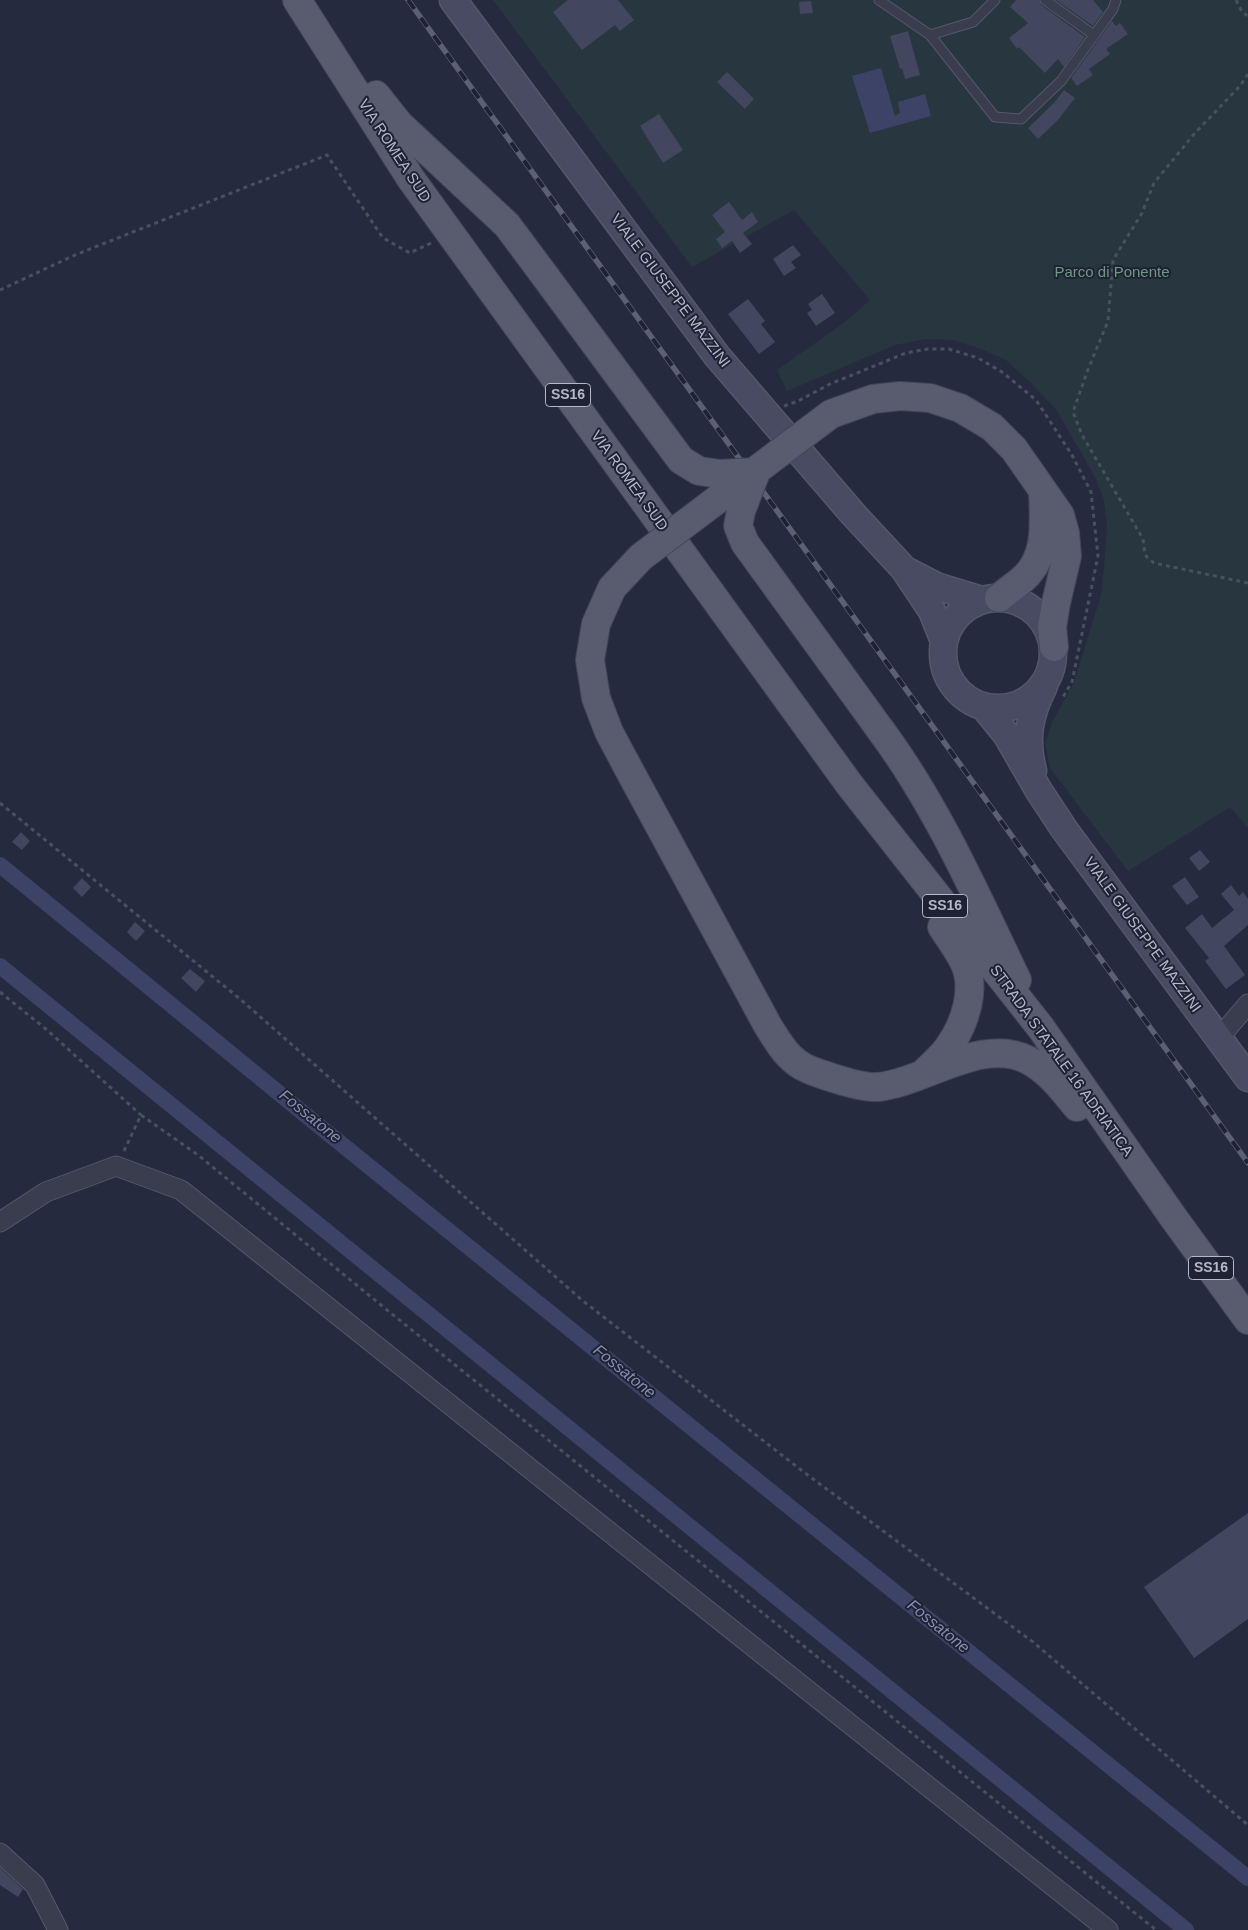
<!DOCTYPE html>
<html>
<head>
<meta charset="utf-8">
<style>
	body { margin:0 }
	canvas { display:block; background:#262a3e }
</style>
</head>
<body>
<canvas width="1248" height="1930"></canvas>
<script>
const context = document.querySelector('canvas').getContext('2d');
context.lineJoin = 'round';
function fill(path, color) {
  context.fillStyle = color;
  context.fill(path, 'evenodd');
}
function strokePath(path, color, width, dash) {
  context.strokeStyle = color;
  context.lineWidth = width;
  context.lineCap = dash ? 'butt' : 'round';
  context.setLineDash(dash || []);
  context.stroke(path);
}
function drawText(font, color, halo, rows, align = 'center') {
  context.font = font + ' Arial,sans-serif';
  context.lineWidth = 4;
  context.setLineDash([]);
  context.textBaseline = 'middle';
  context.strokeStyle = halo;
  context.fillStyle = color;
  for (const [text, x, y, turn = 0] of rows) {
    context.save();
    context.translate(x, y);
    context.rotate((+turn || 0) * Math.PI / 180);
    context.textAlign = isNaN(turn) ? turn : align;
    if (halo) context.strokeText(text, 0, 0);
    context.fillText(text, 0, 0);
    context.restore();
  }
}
const green = new Path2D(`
	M493 0H1248V828L1230 807 1128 871 1050 768 1045 744 1052 722 1074 683 1101 595 1105 557 1107 523 1104 500 1095 477 1056 409 1030 382 1006 360 979 348 953 340 925 339 895 345 787 391 777 370 845 322 870 300 794 210 692 267Z`);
const water = new Path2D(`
	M881 68 895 116 900 113 898 102 925 94 931 116 870 133 852 76Z`);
const canal = new Path2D(`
	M0 865 313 1121 1248 1878
	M0 966 1186 1930`);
const building = new Path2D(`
	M568 0H618L634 20 620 31 615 25 582 50 553 12Z
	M1016 0H1039L1041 5 1085 37 1064 67 1058 59 1045 73 1019 47 1017 49 1009 38 1028 23 1010 7Z
	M1056 0H1093L1103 12 1093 26Z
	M811 1 813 13 800 14 799 2Z
	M1112 21 1116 26 1120 23 1128 34 1106 49 1110 54 1089 69 1093 75 1077 86 1071 78Z
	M908 31 920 75 905 79 902 68 900 69 890 36Z
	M727 72 754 99 745 109 717 82Z
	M1064 90 1075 98 1058 120 1038 139 1028 128 1054 103Z
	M659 114 683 150 663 163 640 126Z
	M729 202 742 220 752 212 758 222 743 233 752 244 740 253 732 241 722 248 716 239 725 232 712 215Z
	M793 245 801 255 791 262 796 268 784 276 773 259Z
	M822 294 835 313 816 326 807 313 812 310 808 304Z
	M748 299 765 321 761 324 775 342 759 354 728 314Z
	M21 832 30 841 22 850 12 842Z
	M1200 850 1210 862 1199 871 1189 858Z
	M1185 877 1199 897 1187 905 1172 886Z
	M82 878 91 887 82 897 73 888Z
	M1231 885 1239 896 1243 892 1248 899V925L1224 946 1245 975 1226 989 1205 961 1209 958 1185 928 1202 914 1212 928 1234 910 1221 894Z
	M135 922 145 931 136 941 127 932Z
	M190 969 205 981 196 992 181 978Z
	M1248 1513V1619L1194 1658 1144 1587Z
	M0 1868 23 1889 18 1897 0 1885Z`);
const path = new Path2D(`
	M1236 0 1242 12 1248 16
	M1248 74 1240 86 1195 133 1154 183 1142 213 1113 260 1108 321 1087 372 1073 412 1082 435 1143 539 1145 555 1154 563 1248 583
	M0 290 75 255 327 155 383 238 410 253 431 243
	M784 406 798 401 830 384 906 353 928 349H949L978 358 1002 372 1036 400 1072 455 1091 492 1098 556 1072 682 1063 697
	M0 803 240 999 583 1301 805 1473 1033 1642 1248 1825
	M0 992 47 1030 141 1115
	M124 1151 141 1115 198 1155 387 1310 1156 1930`);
const lane = new Path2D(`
	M879 0 930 35 973 22 995 0
	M1045 0 1094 35
	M930 35 995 117 1021 119 1061 81 1113 9 1116 0`);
const street = new Path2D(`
	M1218 1039 1248 1004
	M0 1222 46 1192 116 1166 181 1190 1108 1930
	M0 1853 35 1885 58 1930`);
const secondary = new Path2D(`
	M453 0 717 356 853 514 904 569 932 611 944 641
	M907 571 936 586 982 600
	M943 653a55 55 0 1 1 110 0a55 55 0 1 1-110 0Z
	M984 707 1006 734 1039 791 1064 829 1248 1078
	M1033 771C1025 739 1029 715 1044 686`);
const primary = new Path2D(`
	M297 0 411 179 849 784 1041 1028 1173 1217 1248 1320
	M376 95 399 124 507 225 545 276
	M930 398 960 408 992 427 1014 449 1060 515 1065 533 1067 556 1056 603 1052 627 1054 647
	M999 598C1007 591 1016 585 1024 578 1048 556 1044 521 1043 492
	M882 732C938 808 976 895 1017 980
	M626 764 768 1026C777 1040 786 1057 802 1066 810 1071 821 1074 830 1077 842 1081 865 1088 878 1087 925 1082 983 1036 1028 1060 1048 1070 1063 1090 1077 1107
	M926 1071C934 1063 944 1055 950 1045 965 1023 976 990 965 964 959 951 950 939 942 927`);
const rail = new Path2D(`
	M408 0 1248 1163`);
const primaryBridge = new Path2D(`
	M545 276 681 460 699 471 720 474 756 472
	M756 472 741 511 738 526 745 543 882 732
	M626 764 609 732 596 698 590 660 596 624 612 588 641 557 831 414 873 399 900 396 930 398`);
const shields = [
	[568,395,45],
	[945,906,45],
	[1211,1268,45]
];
const shieldNames = [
	["SS16",568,395],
	["SS16",945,906],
	["SS16",1211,1268]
];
const streetNames = [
	["VIA ROMEA SUD",394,151,57],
	["VIALE GIUSEPPE MAZZINI",670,291,53],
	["VIA ROMEA SUD",629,481,54],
	["VIALE GIUSEPPE MAZZINI",1142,935,54],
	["STRADA STATALE 16 ADRIATICA",1061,1061,54]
];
const parkNames = [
	["Parco di Ponente",1112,273]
];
const waterNames = [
	["Fossatone",310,1117,39],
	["Fossatone",624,1372,39],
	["Fossatone",938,1627,39]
];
fill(green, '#28363f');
fill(water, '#3d4366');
strokePath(canal, '#3d4366', 16);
fill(building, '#42465e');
strokePath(lane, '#555869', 11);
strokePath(street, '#555869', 21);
strokePath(secondary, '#555869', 29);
strokePath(primary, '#434657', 30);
strokePath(path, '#46535c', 3, [4, 4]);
strokePath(lane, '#3a3d4e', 9);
strokePath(street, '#3a3d4e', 19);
strokePath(secondary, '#484b61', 26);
strokePath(primary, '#585c6e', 28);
strokePath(rail, '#5c6075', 5.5);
strokePath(rail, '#1f2233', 4, [11]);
strokePath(primaryBridge, '#434657', 30, []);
strokePath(primaryBridge, '#585c6e', 28);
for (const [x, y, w] of shields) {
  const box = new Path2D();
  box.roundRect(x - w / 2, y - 11.5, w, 23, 4);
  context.fillStyle = '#1f2233';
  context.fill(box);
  strokePath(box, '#b6b8c9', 1);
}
drawText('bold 14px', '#b6b8c9', null, shieldNames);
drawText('15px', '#b6b8c9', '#1f2233', streetNames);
drawText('15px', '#6f9884', '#1f2233', parkNames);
drawText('italic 16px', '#868eb3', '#1f2233', waterNames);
</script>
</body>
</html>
